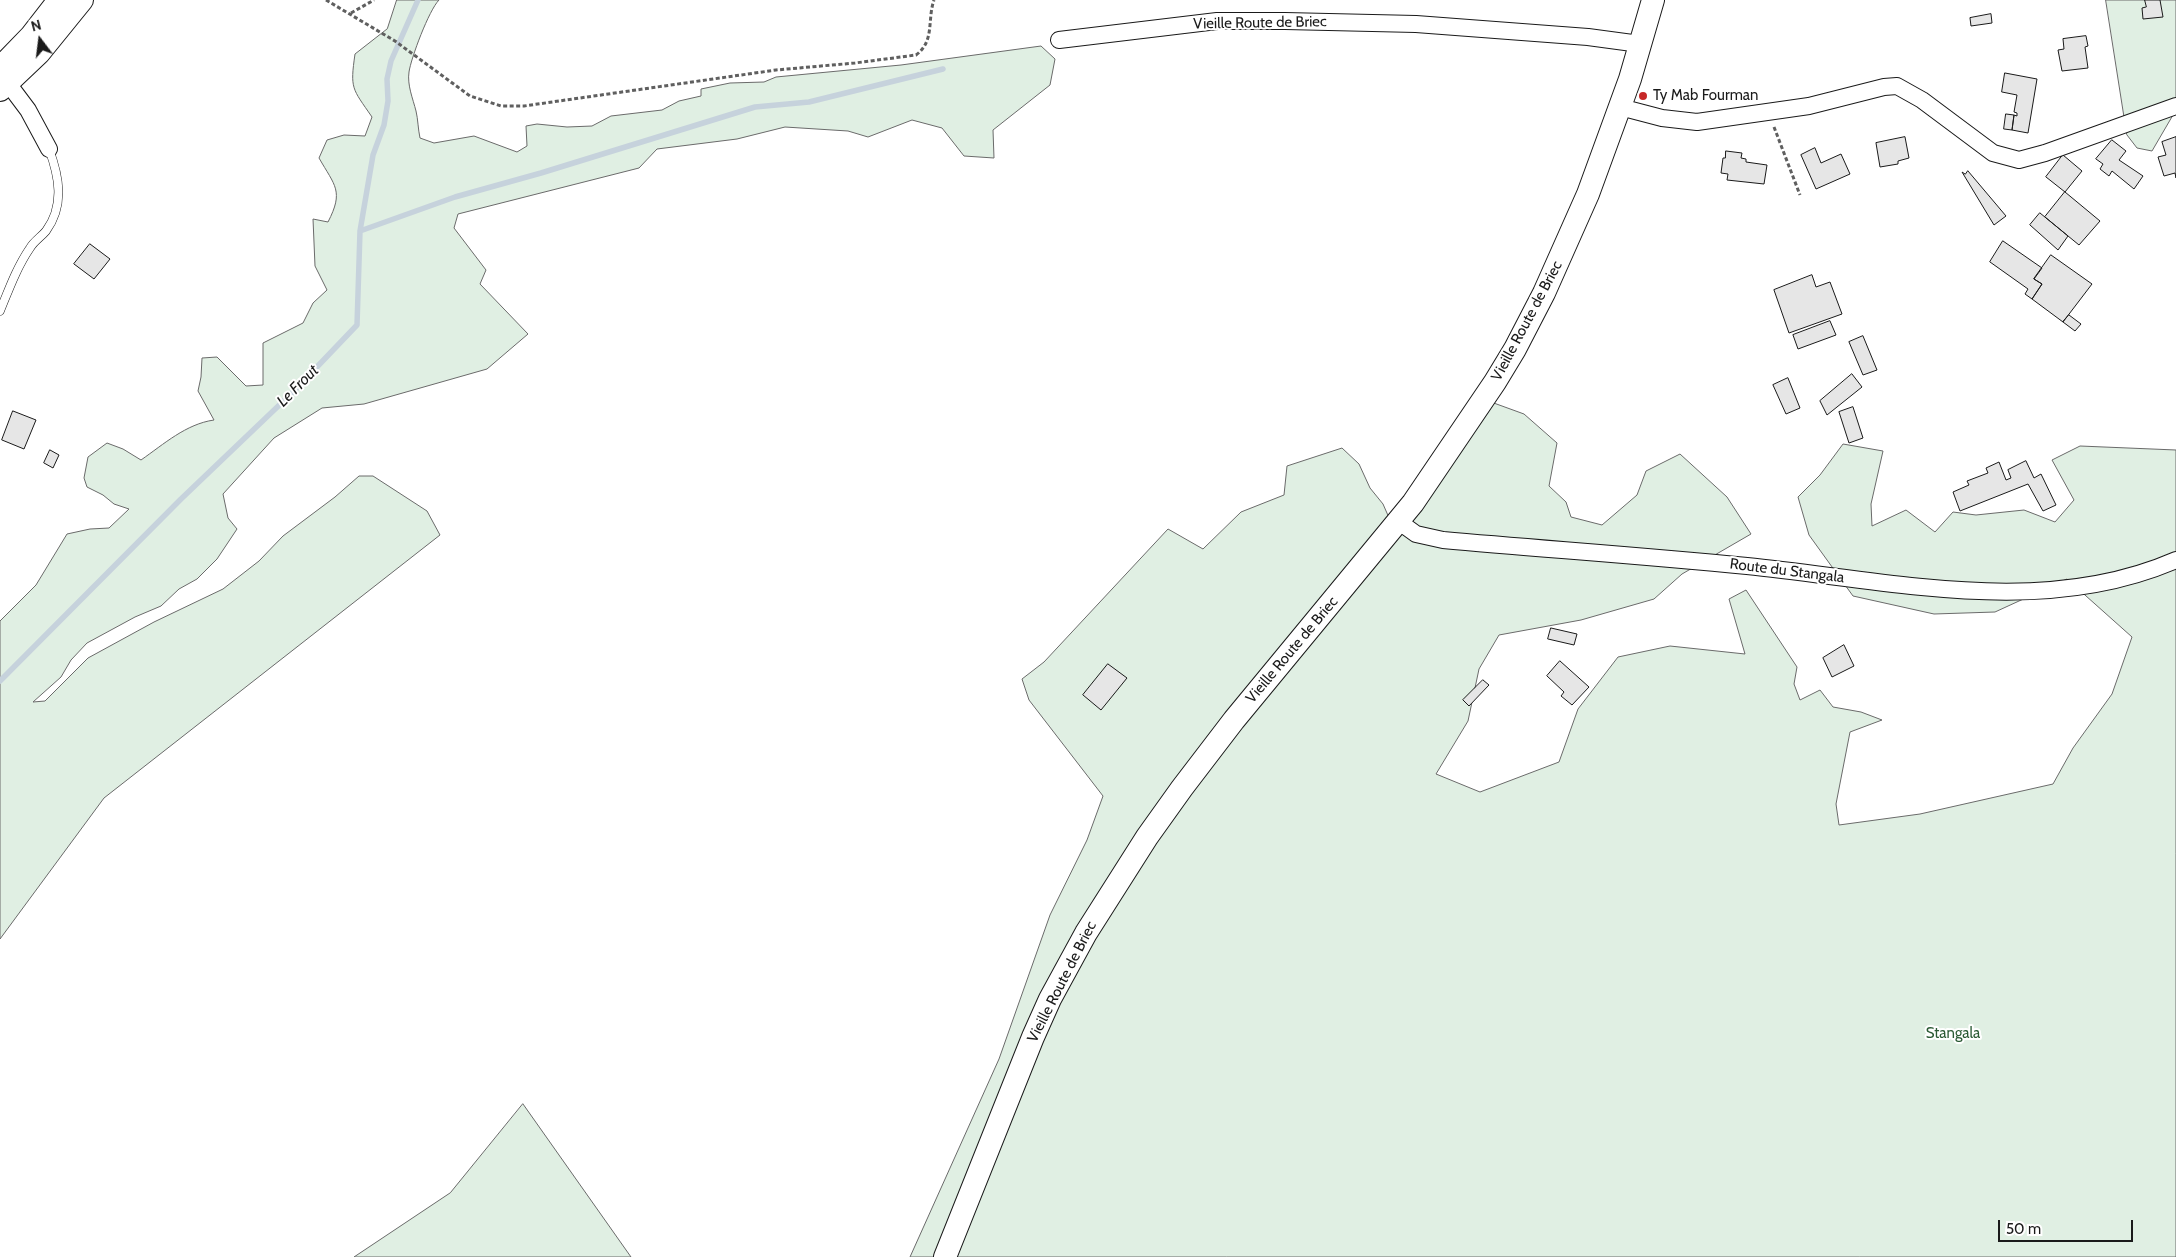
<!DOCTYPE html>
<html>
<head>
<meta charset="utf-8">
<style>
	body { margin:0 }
	#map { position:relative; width:2176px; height:1257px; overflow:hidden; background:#fff; font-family:Cabin,sans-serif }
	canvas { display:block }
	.north { position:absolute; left:15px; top:15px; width:50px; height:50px; -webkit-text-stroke:4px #fff; paint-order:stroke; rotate:345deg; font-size:14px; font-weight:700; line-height:20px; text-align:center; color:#1a1a1a }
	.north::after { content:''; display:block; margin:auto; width:18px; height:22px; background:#1a1a1a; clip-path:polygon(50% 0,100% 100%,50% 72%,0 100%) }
	.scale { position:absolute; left:1998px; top:1220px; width:135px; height:22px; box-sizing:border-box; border:2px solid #1a1a1a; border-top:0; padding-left:6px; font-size:15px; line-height:18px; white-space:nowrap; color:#1a1a1a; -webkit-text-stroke:4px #fff; paint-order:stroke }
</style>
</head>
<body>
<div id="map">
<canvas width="2176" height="1257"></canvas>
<div class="north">N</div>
<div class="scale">50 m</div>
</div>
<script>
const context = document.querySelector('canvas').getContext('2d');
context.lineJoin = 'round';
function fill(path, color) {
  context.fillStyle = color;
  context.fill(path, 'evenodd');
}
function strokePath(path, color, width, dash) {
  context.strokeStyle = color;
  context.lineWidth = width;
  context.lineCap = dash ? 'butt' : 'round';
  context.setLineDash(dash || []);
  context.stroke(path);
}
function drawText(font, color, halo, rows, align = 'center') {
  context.font = font + ' Cabin,sans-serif';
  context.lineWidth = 4;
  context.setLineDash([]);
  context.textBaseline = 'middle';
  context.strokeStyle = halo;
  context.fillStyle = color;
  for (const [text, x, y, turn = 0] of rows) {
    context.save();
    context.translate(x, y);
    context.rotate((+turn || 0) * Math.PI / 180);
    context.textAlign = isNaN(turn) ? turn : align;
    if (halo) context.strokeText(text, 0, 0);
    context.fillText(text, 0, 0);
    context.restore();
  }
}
const green = new Path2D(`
	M397 0H439C429 10 411 58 409 72 407 85 413 99 416 111 418 119 418 129 420 138L434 143 474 136 517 152 527 146 526 126 537 124 567 127 592 126 611 116 662 110 679 101 701 96V89L730 83 764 82 776 77 901 65 1041 46 1055 59 1050 85 993 130 994 158 964 156 942 128 912 120 868 137 848 131 785 127 737 139 657 149 639 168 458 214 454 228 486 270 480 284 528 334 487 369 364 404 322 408 274 438 223 494 228 518 237 529 217 559 197 579 179 589 161 606 135 617 87 643 71 660 61 677 33 702 45 701 88 658 154 622 223 589 259 561 283 536 335 497 359 476H373L427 511 440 535 104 798 0 939V621L36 585 67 534 90 529 109 528 129 509 114 504 103 495 87 487 84 478 88 457 107 443 123 449 141 460C164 444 186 424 214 420L198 391 201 377 202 358 217 357 246 386 263 385V343L303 323 313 303 327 290 315 266 313 219 328 222C344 191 335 186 319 158L327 140 344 135 365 136 372 117C352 88 350 89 355 54L387 29Z
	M2106 0H2176V114L2173 115 2152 151 2137 148 2127 135Z
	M1491 402 1524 414 1557 443 1549 486 1566 502 1571 517 1602 525 1637 495 1646 471 1680 454 1727 497 1751 534 1682 574 1654 599 1581 620 1499 635 1479 669 1468 721 1436 774 1480 792 1559 762 1578 709 1618 657 1670 646 1745 654 1729 599 1746 590 1797 667 1794 684 1800 700 1820 690 1833 707 1861 712 1882 720 1850 732 1836 804 1839 825 1920 814 2053 784 2073 748 2112 694 2132 637 2067 579 1995 612 1934 614 1853 596 1809 535 1798 497 1820 475 1843 444 1883 451 1871 504 1872 526 1906 510 1935 532 1953 512 1976 515 2024 510 2055 522 2074 500 2052 460 2080 446 2176 450V1257H910L999 1059 1050 915 1087 840 1103 796 1029 700 1022 679 1044 662 1168 529 1203 549 1241 512 1284 495 1287 466 1342 448 1359 464 1370 488 1383 504 1397 536Z
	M523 1104 631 1257H354L450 1193Z`);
const stream = new Path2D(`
	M360 231 455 197 541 173 755 107 809 102 943 69
	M0 681 181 499 294 391 357 325 360 231 373 155 384 125 388 101 387 79 391 61 418 0`);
const building = new Path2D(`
	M2145 0H2160L2163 17 2143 19 2142 8 2146 7Z
	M1991 14 1992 23 1971 26 1970 18Z
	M2086 36 2088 46 2085 47 2088 68 2062 71 2058 50 2064 49 2063 39Z
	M2005 73 2037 79 2028 133 2012 130 2014 115 2017 116V113L2014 112 2017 95 2002 92Z
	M2006 114 2014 115 2012 130 2004 129Z
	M1905 137 1909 158 1898 161V164L1880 167 1876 143Z
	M2176 137V178L2175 173 2164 176 2158 157 2166 155 2162 142Z
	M2112 140 2126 151 2119 160 2143 176 2134 189 2112 171 2109 176 2100 169 2103 164 2096 159Z
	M1815 148 1821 163 1841 154 1850 174 1816 189 1801 155Z
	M1726 151 1742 153 1741 158 1746 159V162L1767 165 1764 184 1727 180 1728 174 1721 173 1723 158H1725Z
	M2063 155 2082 171 2065 192 2046 177Z
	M1968 171 2006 216 1994 225 1962 172 1965 174Z
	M2065 192 2100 221 2079 245 2045 217Z
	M2040 213 2068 236 2058 250 2030 225Z
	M2003 241 2042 268 2034 279 2042 284 2032 299 2025 294 2028 289 1990 262Z
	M90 244 110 259 94 279 74 264Z
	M2051 255 2092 284 2063 322 2032 299 2042 284 2034 279Z
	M1812 275 1816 287 1830 282 1842 314 1789 333 1774 290Z
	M2069 315 2081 324 2075 331 2063 322Z
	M1830 321 1836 335 1798 349 1793 335Z
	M1863 336 1877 370 1863 375 1849 342Z
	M1852 374 1862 387 1827 415 1820 401Z
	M1788 378 1800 408 1786 414 1773 385Z
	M1853 407 1863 438 1849 443 1839 412Z
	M13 411 36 420 24 449 2 440Z
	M50 450 59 455 53 468 44 463Z
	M2026 461 2034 478 2041 474 2056 505 2043 511 2028 484 1960 511 1953 492 1969 485 1967 481 1988 473 1986 468 1999 462 2006 480 2011 478 2008 470Z
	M1551 628 1577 634 1574 645 1548 639Z
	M1844 645 1854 666 1832 677 1823 658Z
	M1560 661 1589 687 1572 705 1561 696 1564 692 1547 676Z
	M1108 664 1127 678 1101 710 1083 695Z
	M1483 680 1489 685 1469 706 1463 700Z`);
const path = new Path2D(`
	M326 0 395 41 470 96 501 106H524L776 70 855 63 916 55C935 41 927 20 934 0
	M351 13 374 0
	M1774 127 1800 195`);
const lane = new Path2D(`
	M0 311C9 289 17 267 30 248 34 241 41 237 46 231 65 205 59 176 49 149`);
const street = new Path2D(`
	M1059 40 1217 21H1285L1416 24 1588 37 1640 44
	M1 74 28 110 49 149
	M1620 107 1662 118 1697 122 1809 106 1884 87 1897 86 1922 100 1993 153 2019 160 2045 153 2176 106
	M1398 521 1416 534 1443 540C1544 549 1646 556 1747 566 1888 580 2041 619 2176 560`);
const secondary = new Path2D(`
	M0 68 31 36 59 0
	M0 90 39 53 82 0
	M945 1257 1033 1037 1050 999 1086 933 1147 837 1182 788 1234 720 1413 503 1495 382 1515 349 1544 293 1588 194 1630 79 1653 0`);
const markers = [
	[1643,96,5,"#c62828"]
];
const streetNames = [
	["Vieille Route de Briec",1260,23,-1],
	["Vieille Route de Briec",1527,321,-62],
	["Route du Stangala",1787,571,7],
	["Vieille Route de Briec",1292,650,-50],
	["Vieille Route de Briec",1062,982,-63]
];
const poiNames = [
	["Ty Mab Fourman",1653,96]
];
const parkNames = [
	["Stangala",1953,1034]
];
const waterNames = [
	["Le Frout",298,386,-45]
];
fill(green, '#e0efe3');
strokePath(green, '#6a6a6a', 1);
strokePath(stream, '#c6d2dc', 5.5);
fill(building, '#e6e6e6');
strokePath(building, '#1a1a1a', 1);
strokePath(lane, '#1a1a1a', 9);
strokePath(street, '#1a1a1a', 18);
strokePath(secondary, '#1a1a1a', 24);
strokePath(path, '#5f5f5f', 3, [4, 2.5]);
strokePath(lane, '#fff', 8);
strokePath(street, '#fff', 16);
strokePath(secondary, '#fff', 22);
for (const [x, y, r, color] of markers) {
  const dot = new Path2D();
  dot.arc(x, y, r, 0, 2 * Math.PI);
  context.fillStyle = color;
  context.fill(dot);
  strokePath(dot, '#fff', 2);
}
drawText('15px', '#1a1a1a', '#fff', streetNames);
drawText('15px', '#1a1a1a', '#fff', poiNames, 'left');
drawText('15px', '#2b5a34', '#fff', parkNames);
drawText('italic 16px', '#1a1a1a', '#fff', waterNames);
</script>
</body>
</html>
